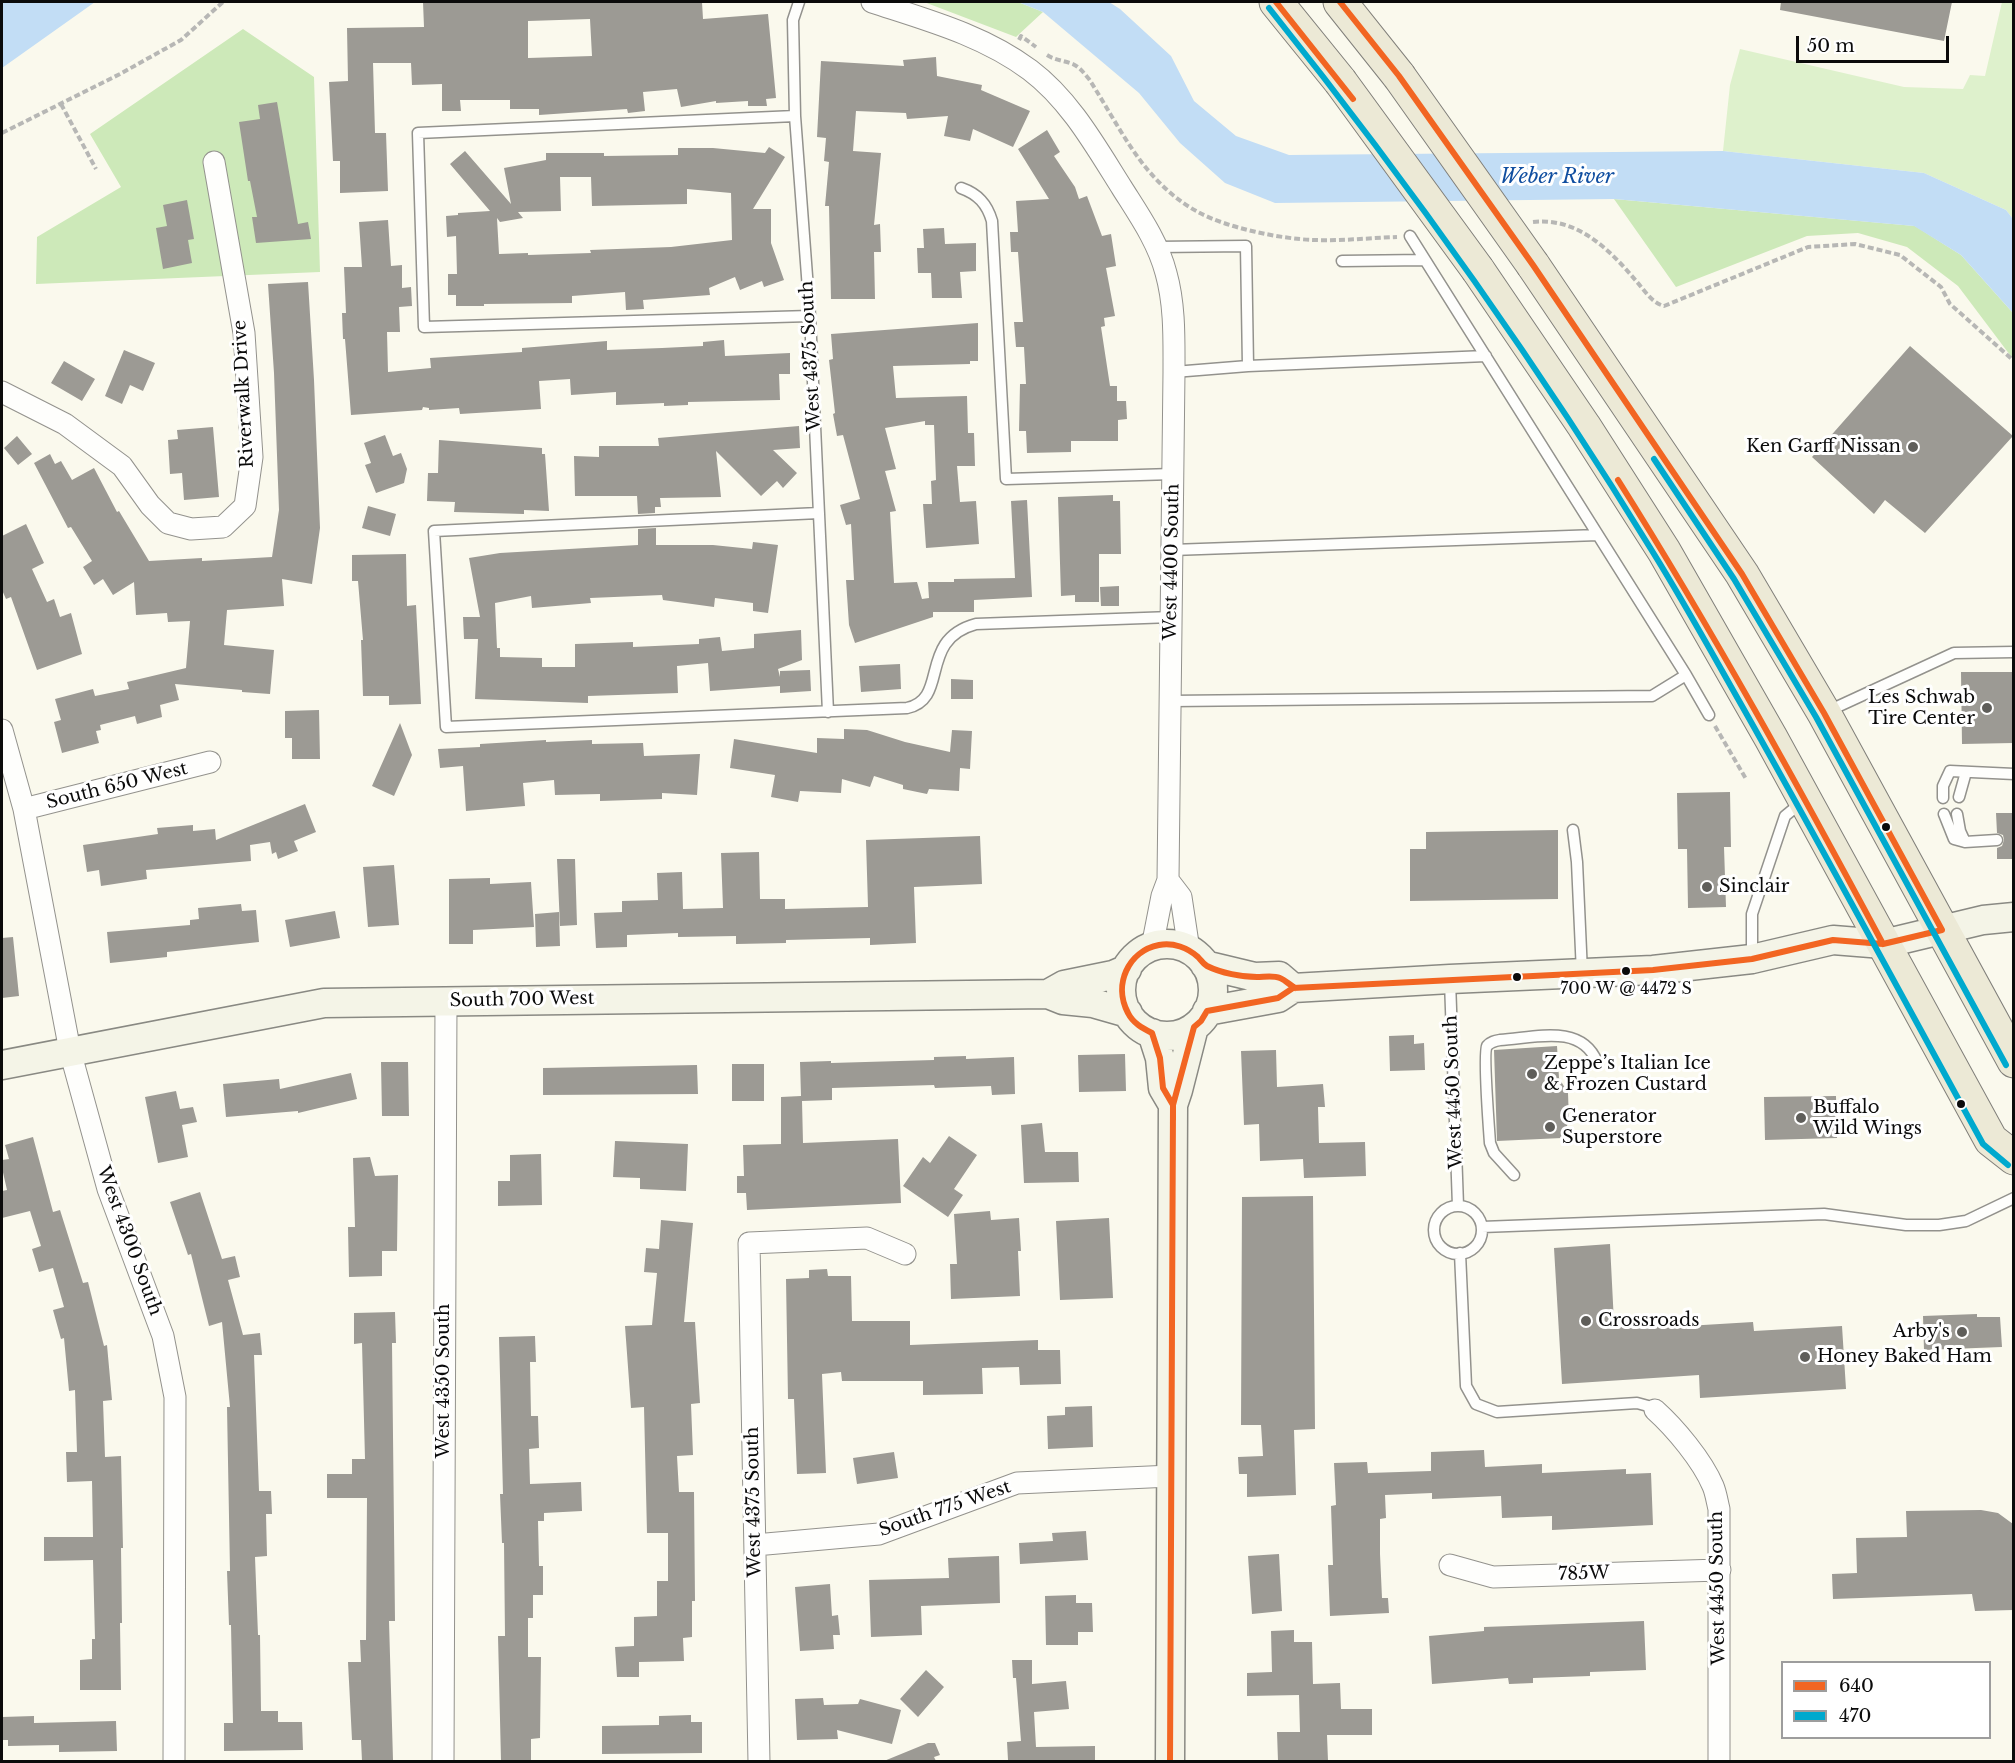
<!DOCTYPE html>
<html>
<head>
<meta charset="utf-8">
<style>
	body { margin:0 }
	#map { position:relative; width:2015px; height:1763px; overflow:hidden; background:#faf9ed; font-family:"Libre Baskerville",serif }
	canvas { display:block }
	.frame { position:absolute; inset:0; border:3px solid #0b0b0b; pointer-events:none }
	.legend { position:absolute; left:1781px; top:1661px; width:210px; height:78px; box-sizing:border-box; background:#fff; border:2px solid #9d9d9d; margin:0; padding:8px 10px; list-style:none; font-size:18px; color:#0b0b0b }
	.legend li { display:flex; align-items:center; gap:12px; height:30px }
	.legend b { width:30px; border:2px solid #9d9d9d }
	.scale { position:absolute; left:1796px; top:36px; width:153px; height:27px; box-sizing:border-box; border:3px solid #0b0b0b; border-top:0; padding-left:8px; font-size:18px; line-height:21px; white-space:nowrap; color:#0b0b0b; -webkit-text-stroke:4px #fff; paint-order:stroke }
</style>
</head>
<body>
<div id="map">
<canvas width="2015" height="1763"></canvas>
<div class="frame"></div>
<ul class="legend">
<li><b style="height:8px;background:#f26522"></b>640</li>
<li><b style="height:8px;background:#00a9ce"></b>470</li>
</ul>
<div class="scale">50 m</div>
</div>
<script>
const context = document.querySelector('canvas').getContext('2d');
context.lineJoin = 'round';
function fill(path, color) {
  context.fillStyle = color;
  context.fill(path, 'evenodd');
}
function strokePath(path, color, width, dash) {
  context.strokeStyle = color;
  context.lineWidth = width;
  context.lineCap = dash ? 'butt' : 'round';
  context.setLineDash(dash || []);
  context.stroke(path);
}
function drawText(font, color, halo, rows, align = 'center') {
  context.font = font + ' "Libre Baskerville",serif';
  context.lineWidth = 6;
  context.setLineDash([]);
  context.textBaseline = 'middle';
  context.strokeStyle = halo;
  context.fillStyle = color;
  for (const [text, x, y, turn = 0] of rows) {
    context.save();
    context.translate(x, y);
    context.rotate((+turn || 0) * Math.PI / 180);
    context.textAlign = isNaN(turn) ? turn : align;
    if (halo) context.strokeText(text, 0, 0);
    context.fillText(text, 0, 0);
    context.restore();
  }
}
const green = new Path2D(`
	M2002 2H2013V219L2006 210 1924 173 1723 151 1730 85 1740 49 1904 87 1963 89 1970 75 1985 76Z`);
const forest = new Path2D(`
	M924 2H1018L1043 12 1016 37Z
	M243 29 314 77 320 272 36 284 37 237 121 187 90 134Z
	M1614 199 1915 226 1961 255 2013 313V359L1958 286 1907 247 1858 233 1807 236 1676 287Z`);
const water = new Path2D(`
	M2 2H95L2 68Z
	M1018 2H1109L1120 9 1171 56 1194 101 1236 136 1289 155 1723 151 1924 173 2006 210 2013 219V313L1961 255 1914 226 1614 199 1275 203 1225 183 1180 143 1139 93 1043 12Z`);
const building = new Path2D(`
	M423 2H702L703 19 768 14 776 98 766 99 767 106H748V101L716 103V101L681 107 677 89 643 92 645 111 628 113 627 109 539 115V109H510V100H460L461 111H442V84L412 85 411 63H373L375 133H386L388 191 340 193V161H333L329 82 348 81 347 28 424 27ZM590 19 592 56 528 58V21Z
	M1781 2H1952L1944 41 1780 10Z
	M936 57 937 76 982 85 981 90 1030 111 1013 147 973 129 970 141 944 136 948 116 907 119 906 113 856 111 853 151 881 153 874 225 880 224 881 252H874L875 299H831L829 206H825L829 162 824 161 826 138 817 137 821 61 904 66 903 60Z
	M277 102 298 224 308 222 311 239 256 243 252 217H257L250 181H248L239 122 260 119 258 105Z
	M1047 130 1060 152 1054 156 1075 187 1079 199 1087 196 1102 236 1111 234 1116 266 1106 268 1115 316 1104 318 1105 326 1101 327 1110 386H1117V401H1126L1127 419 1118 420V441H1071V452L1027 453 1026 431H1019L1020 384H1026L1024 347H1016L1014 322H1023L1018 252H1011L1010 232H1018L1016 201 1049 199 1018 149Z
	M769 147 785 157 753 209H771V243L784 280 764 287 762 281 740 290 735 277 709 288 710 295 643 300 644 309 626 310 625 292 572 296V303L484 304V306H456V295H448V274H457L456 236 447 237 446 216 458 215V213L490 211 450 164 465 151 511 204 504 168 546 160V153H604V156L678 155V148H713L765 153ZM560 177H591L592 206 687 204V189L731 193 732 240 671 247 590 250 591 253 528 255V253L499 254 497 218 500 222 523 218 518 212 561 211Z
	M187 200 194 239 188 240 192 263 163 269 156 228 167 226 163 205Z
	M388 220 391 266 402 265V288L411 287 412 306 399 307 400 332H387L388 372 431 368 430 358 522 352V348L607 341V350L662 348 703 346V342L724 340 725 356 790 353V374H779L780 400 688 402V405L664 406V403L616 405V392L571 395 570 379 539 381 541 409 460 414 459 408 429 410V408L423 407 422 410 351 415 345 339H343L342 313H346L344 267H362L359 222Z
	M944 228 945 244 976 243V271L960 272 962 298H932L931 273H918L917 248H924L923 229Z
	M308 282 314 380 320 528 312 584 282 579 284 606 227 610 224 645 274 650 270 694 242 692V690L175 684 179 700 160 705 162 717 137 724 135 716 100 725 101 730 96 731 99 743 62 753 54 722 61 720 55 699 93 689 95 696 129 689 127 682 186 668 190 621 168 622 167 613 136 615 134 582 113 595 103 579 94 585 83 567 92 561 71 527 68 528 34 463 50 454 55 464 61 461 72 480 94 468 117 512 119 511 149 561 202 558V561L272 557 279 510 274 373 268 284Z
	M978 323V361H970V364L893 366 896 398 967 396 968 433H974L975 466H957L960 502 976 501 979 544 926 548 923 504H932L931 481 936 480 934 425H925V421L885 428 896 469 885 471 896 511 890 512 894 583 917 582 922 599 929 598 928 582H954V579L1015 578 1011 501 1027 500 1032 597 974 600V612H933V617L855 643 849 625 846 580H854L851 524 846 525 840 505 860 499 843 435 837 436 833 414 835 413 829 360 833 359 831 334Z
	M1910 346 2013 436 1925 533 1885 500 1874 514 1812 457Z
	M124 350 155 363 143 391 130 385 122 404 105 396Z
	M64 361 95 379 82 401 51 383Z
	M799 426 800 448 773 450 797 473 783 488 777 481 761 496 716 451 721 497 660 498 661 507H655V513L638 514 637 496H575L574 456 599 457V446H659L658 438Z
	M213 427 219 497 184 500 182 473 170 474 168 440 178 439 177 430Z
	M385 435 393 456 401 453 407 469 404 483 376 493 365 465 371 463 364 443Z
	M17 436 32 454 18 465 4 448Z
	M439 440 542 448V454H545L549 511 524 510V514L454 512 455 502 427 501 428 473H438Z
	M1113 495V501H1120L1121 554H1099V602H1075V595L1061 596 1058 497Z
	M368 506 396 514 390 536 362 528Z
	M26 524 44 563 32 569 47 602 54 599 60 617 71 613 82 654 37 670 11 597 6 599 2 590V536Z
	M656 528V545H713L752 549 753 542 778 545 768 613 753 611V603L715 598 714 607 663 600 662 595 590 598 591 603 532 608 531 596 495 603 497 648H500V657L542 658V667H575V644L633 642V647L699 644V639L720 637 722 651 754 648V634L801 630 802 660 778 669 780 677V671L810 670 811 691 780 693V686L710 691 708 663 677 666 678 693 588 696V703L475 699 478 639H464L463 617H480L469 558 500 553 638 545V529Z
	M406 554 407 606 416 605 421 704 389 705V696H363L361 640H363L358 581H352V555Z
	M1119 586V606H1101L1100 587Z
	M900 664 901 689 861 692 859 666Z
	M1961 672H2013V743L1962 744Z
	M951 679 973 680V699H951Z
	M319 710 320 759H292V738H285V711Z
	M400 723 412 755 394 796 372 786Z
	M844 729 867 730 905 742 950 752 952 730 972 731 970 769 960 768 959 791 929 789 927 794 903 789V785L874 776 870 787 842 779 841 793 800 791 798 802 771 797 775 775 730 768 734 739 817 753V738L844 739Z
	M546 740V742L592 740V744L643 743 644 756 700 754 697 795 662 793V799L600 801V794L555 795 554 780 523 783 525 806 466 811 463 766 440 768 438 749 480 747V744Z
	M1730 792 1731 847H1724L1726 907 1688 908 1687 849H1678L1677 793Z
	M305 804 316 832 294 841 298 851 278 859 276 852 272 854 270 842 250 845 251 861 146 870 147 879 101 886 99 870 87 872 83 845 158 834 157 828 193 825V831L215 829 216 840Z
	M1996 813H2013V859H1997V848L2002 846 2004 840 2003 835 1997 833Z
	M1558 830V899L1410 901V849H1426V832Z
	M980 836 982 884 914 887 916 943 870 945V938L786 940V943L736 944V936L678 937V933L627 935V947L596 948 594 913 622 912V901L658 900 657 873 682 872 683 909 723 908 721 853 759 852 760 899H785V909L868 907 866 840Z
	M557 859H575L577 925 560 926Z
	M394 865 399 925 368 927 363 867Z
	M490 878V884L531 882 534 927 473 930V944H449V879Z
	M241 904 242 911 256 910 259 942 167 952V957L110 963 107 932 190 925V920L199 919 198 908Z
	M335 911 340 938 290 947 285 920Z
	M559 912 560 946 536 947 535 914Z
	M13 937 19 996 2 998V938Z
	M1414 1035V1044L1424 1043 1425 1070 1390 1071 1389 1036Z
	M1557 1046 1559 1078 1568 1093 1569 1121 1562 1138 1497 1141 1494 1050Z
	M1276 1050 1277 1087 1323 1084 1325 1107H1318L1319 1143 1365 1142 1366 1176 1304 1178 1303 1159 1260 1161 1259 1124 1244 1125 1241 1051Z
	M1125 1054 1126 1091 1079 1092 1078 1055Z
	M966 1056V1059L1014 1057 1015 1094 992 1095 991 1086 935 1088 934 1085 832 1088V1100L802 1101 803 1143 898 1139 901 1203 747 1210 746 1193H737V1176H744L743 1145 781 1144V1097L801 1096 800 1062 831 1061V1063L934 1060V1057Z
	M381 1062H408L409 1116H382Z
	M732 1064H764V1101H732Z
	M697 1065 698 1094 543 1095V1068Z
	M351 1073 357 1099 298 1113V1111L226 1117 223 1084 279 1079 280 1089Z
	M176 1091 180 1109 193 1107 197 1122 182 1125 188 1157 158 1163 145 1097Z
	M1836 1096 1837 1138 1765 1140 1764 1097Z
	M1042 1123 1045 1152H1078L1079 1182 1024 1183 1021 1125Z
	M949 1136 977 1155 954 1189 963 1195 948 1217 903 1186 923 1157 930 1163Z
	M33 1137 53 1212 60 1210 83 1283 88 1282 104 1346 107 1345 112 1400 103 1401 105 1457 121 1456 123 1548H121L122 1623H120L121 1690H80V1660L92 1659V1639H95L93 1560 44 1561V1537H93L92 1481 67 1482 66 1452H77L75 1390 69 1391 64 1338 61 1339 53 1310 64 1307 53 1268 39 1272 32 1249 41 1246 30 1211 2 1218V1191L7 1190 2 1168V1160L9 1159 5 1145Z
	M615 1141 688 1144 686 1191 640 1189V1178L613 1177Z
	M541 1154 542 1205 498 1206V1181H510V1155Z
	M370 1157 375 1176 398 1175 397 1251H382V1276L349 1277 348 1227H355L353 1158Z
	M200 1192 222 1259 235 1256 240 1277 228 1280 243 1335 260 1333 262 1355H254L259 1491H271L272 1514H266L267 1556 255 1557 258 1635H260L261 1711H278V1722H302L303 1750 224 1751V1723H233L231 1625H229L227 1571H230L227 1407H230L222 1322 209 1326 191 1254 188 1255 170 1202Z
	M1313 1196 1315 1429 1294 1430 1296 1495 1247 1497V1474H1239L1238 1457 1263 1456 1261 1425H1241L1242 1197Z
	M990 1211 991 1220 1019 1218 1021 1251H1018L1020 1296 951 1299 950 1264H957L954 1214Z
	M1109 1218 1113 1298 1060 1300 1056 1221Z
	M661 1220 693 1223 684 1322H695L700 1403 691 1404 693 1455 677 1456 679 1492H694L695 1601H692V1637L683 1638 684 1661 639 1662V1677H617L615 1647 634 1646V1617L657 1616V1581H668V1533H647L644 1407 631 1408 625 1326 652 1325 657 1273 644 1272 646 1248 659 1249Z
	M1610 1244 1614 1323 1669 1320 1670 1327 1753 1322 1754 1331 1842 1326 1846 1389 1700 1398 1699 1375 1562 1384 1554 1248Z
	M827 1269 828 1276H851L852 1321H910V1345L1038 1340V1350H1060L1061 1384 1020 1385 1019 1367 982 1368 983 1394 923 1395V1381H842L841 1372 822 1374 826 1473 797 1474 794 1399H788L786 1279 809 1278V1270Z
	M395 1312 396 1343H392L395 1621H389L393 1760 362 1761 361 1740H352L348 1662H361L360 1640H366L367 1498H327V1474H352V1459H365L362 1343 354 1344V1313Z
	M1977 1314V1317H2000L2002 1347 1924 1350 1923 1316Z
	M535 1336 536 1362H530L531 1416H538L539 1448 529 1449 530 1484 581 1482 582 1511 544 1513V1521H538L539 1566H543V1595H533V1618H528V1657H541L540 1738 531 1739V1761H501L498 1636H505L504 1543H502L500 1494H503L499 1337Z
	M1092 1406 1093 1447 1048 1449 1047 1416 1065 1415V1407Z
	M1484 1450 1485 1467 1542 1464V1473L1626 1469V1474L1651 1473 1653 1525 1552 1530V1516L1502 1518 1501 1496 1432 1499V1493L1385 1495 1386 1518 1380 1519V1554L1382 1598H1388L1389 1613 1330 1616 1328 1565H1333L1331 1506 1336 1505 1334 1463 1367 1462 1368 1473 1431 1471V1452Z
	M894 1452 898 1478 857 1484 853 1458Z
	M1981 1510 1998 1513 2013 1524V1610L1975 1611 1972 1594 1833 1599 1832 1574 1857 1573 1856 1538 1907 1537 1906 1511Z
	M1086 1531 1088 1560 1020 1564 1019 1543 1053 1541 1052 1533Z
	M1279 1554 1282 1611 1252 1614 1248 1556Z
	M999 1556 1000 1603 921 1606 922 1635 871 1637 869 1580 949 1578 948 1558Z
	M830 1584 832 1616 838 1615 840 1635H833L834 1649 800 1651 795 1587Z
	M1076 1595V1603H1092L1093 1632H1078V1645H1046L1045 1596Z
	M1644 1621 1646 1670 1590 1672V1676L1533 1678V1683L1509 1684 1508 1678 1432 1684 1429 1636 1484 1631V1627Z
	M1294 1630V1642H1312L1313 1684 1340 1683 1341 1709H1372V1735H1327L1328 1761H1278L1277 1732H1300L1299 1695 1247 1696V1673L1272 1672 1271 1631Z
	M1012 1660H1032V1684L1066 1681 1069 1709 1034 1712 1036 1747 1095 1746V1761L1008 1760 1007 1742 1021 1741 1016 1678H1013Z
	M926 1670 944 1687 918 1717 900 1699Z
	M823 1698 824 1705 858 1704 860 1699 901 1710 892 1744 837 1730 838 1739 797 1740 795 1699Z
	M691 1715V1722H702V1753L602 1754V1726L659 1725V1716Z
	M34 1716V1723L116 1721 117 1751 59 1752V1745L8 1746V1740H2V1717Z
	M928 1743H935L940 1755 934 1757 936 1761H884Z`);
const path = new Path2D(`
	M1019 40 1021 36 1036 47
	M1047 55C1055 60 1061 60 1070 63 1078 65 1083 72 1089 79 1107 107 1123 138 1143 164 1158 183 1177 201 1198 212 1227 228 1281 239 1314 240 1342 241 1369 238 1397 237
	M61 104 96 169
	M2 133 120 74 181 40 223 2
	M1533 222C1578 217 1610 250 1637 282 1645 291 1652 303 1664 306L1808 247 1855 244 1900 255 1941 287 1950 304 2014 361
	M1715 726 1746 779`);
const lane = new Path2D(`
	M799 2 793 20 795 116 810 316 828 712
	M795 116 418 133 424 327 810 316
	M961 188C978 194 987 204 992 221L1006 479 1173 474
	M1157 247 1246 246 1248 366
	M1342 261 1425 260
	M1174 372 1248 366 1486 356
	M819 513 434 531 446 727 907 708C950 699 917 640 976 624L1172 617
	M1172 550 1598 535
	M1686 675 1709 715
	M1171 701 1652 696 1686 675 1410 236
	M1826 712 1954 653 2014 652
	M1959 797 1966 772
	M1943 798V786L1950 771 2014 774
	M1944 814 1954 839 1965 842 1997 840
	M1957 814 1960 831 1965 842
	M1573 830 1577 862 1582 973
	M1752 959V914L1785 816 1802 802
	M1450 981 1458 1206
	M1514 1175 1494 1153 1490 1143C1489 1129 1483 1052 1487 1046 1490 1042 1495 1041 1500 1040 1534 1038 1581 1023 1597 1062
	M1434 1230a24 24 0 1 1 48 0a24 24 0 1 1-48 0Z
	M1482 1227 1824 1214 1906 1225H1939L1966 1221 2014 1198
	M1460 1253 1466 1386 1476 1404 1497 1412 1637 1403 1648 1406 1655 1410`);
const street = new Path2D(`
	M872 2C927 20 983 35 1030 70 1070 100 1096 147 1122 188 1139 215 1158 242 1166 273 1175 305 1174 339 1174 372L1168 880 1162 896 1152 947
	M2 392 65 424 122 466 150 505 168 523 191 529 223 527 245 506 252 457 244 333 214 162
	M2 730 24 809 70 1051 108 1189 163 1336 175 1397 174 1762
	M24 809 210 762
	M1168 880 1181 897 1189 950
	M1655 1410C1675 1428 1702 1460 1713 1486 1716 1493 1717 1501 1719 1509V1762
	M755 1545 879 1534 1017 1483 1171 1476
	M1450 1565 1493 1577 1720 1570
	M443 1762 446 1001
	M759 1762 749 1243 867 1238 905 1254`);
const secondary = new Path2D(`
	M1121 990a46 46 0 1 1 92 0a46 46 0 1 1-92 0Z
	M1205 965 1255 977 1279 976 1293 988
	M1048 994 1064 985 1113 975 1127 969
	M1207 1011 1278 998 1293 988 1450 979 1653 970 1752 959 1833 940 1883 944 1983 920 2014 917
	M1152 1033 1160 1058 1163 1088 1173 1105
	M2 1065 324 1003 1048 994 1063 1000 1093 1003 1128 1013
	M1170 1762 1173 1105 1178 1090 1194 1027`);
const primary = new Path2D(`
	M1276 2 1340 81
	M1340 2 1399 76
	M1533 265 1742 574 1824 713 2014 1061
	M1478 270 1584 426 1664 551 1771 738 1991 1140 2014 1158`);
const primaryBridge = new Path2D(`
	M1399 76 1533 265
	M1340 81 1478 270`);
const bus1 = new Path2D(`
	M1276 2 1353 99
	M1618 480C1713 631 1799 787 1883 944
	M1173 1120V1105L1163 1088 1160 1058 1152 1033C1142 1028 1133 1023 1128 1013 1113 985 1128 951 1159 945 1173 942 1188 948 1198 957 1201 960 1203 964 1207 966 1221 973 1242 977 1257 977 1264 977 1273 975 1280 978 1285 980 1290 985 1295 988
	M1170 1762 1173 1105 1194 1027 1201 1021 1207 1011 1278 998 1293 988 1653 970 1752 959 1833 940 1883 944 1942 930 1824 713 1742 574 1533 265 1399 76 1340 2`);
const bus2 = new Path2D(`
	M1269 8C1408 182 1538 364 1654 554 1685 604 1713 655 1742 706 1824 851 1903 998 1983 1144L2008 1165
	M1654 459 1734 579 1816 717 2006 1065`);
const markers = [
	[1913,447,6,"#5f5e5a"],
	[1987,708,6,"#5f5e5a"],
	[1886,827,5,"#0b0b0b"],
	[1707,887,6,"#5f5e5a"],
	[1626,971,5,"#0b0b0b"],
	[1517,977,5,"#0b0b0b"],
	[1532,1074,6,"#5f5e5a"],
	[1961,1104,5,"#0b0b0b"],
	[1801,1118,6,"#5f5e5a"],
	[1550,1127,6,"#5f5e5a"],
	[1586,1321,6,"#5f5e5a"],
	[1962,1332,6,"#5f5e5a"],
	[1805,1357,6,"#5f5e5a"]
];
const busNames = [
	["700 W @ 4472 S",1626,989]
];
const streetNames = [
	["West 4375 South",811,356,-93],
	["Riverwalk Drive",244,394,-93],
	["West 4400 South",1172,562,-89],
	["South 650 West",117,786,-14],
	["South 700 West",522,1000,-1],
	["West 4450 South",1454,1092,-92],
	["West 4300 South",129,1241,70],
	["West 4350 South",444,1381,-90],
	["West 4375 South",754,1502,-91],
	["South 775 West",945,1509,-19],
	["785W",1584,1574,-2],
	["West 4450 South",1718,1588,-91]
];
const poiNames = [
	["Ken Garff Nissan",1901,447,"right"],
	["Les Schwab",1975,698,"right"],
	["Tire Center",1975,719,"right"],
	["Sinclair",1719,887],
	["Zeppe’s Italian Ice",1544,1064],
	["& Frozen Custard",1544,1085],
	["Buffalo",1813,1108],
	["Wild Wings",1813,1129],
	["Generator",1562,1117],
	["Superstore",1562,1138],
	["Crossroads",1598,1321],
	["Arby's",1950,1332,"right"],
	["Honey Baked Ham",1817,1357]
];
const waterNames = [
	["Weber River",1557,177]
];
fill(green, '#def1cc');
fill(forest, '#cde9b9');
fill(water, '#c2ddf5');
fill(building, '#9c9a94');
strokePath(lane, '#93928d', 13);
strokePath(street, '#93928d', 23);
strokePath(secondary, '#898983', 31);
strokePath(primary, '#807f7a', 35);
strokePath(path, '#b7b7b5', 4, [6, 3]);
strokePath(lane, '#fefefc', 10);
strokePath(street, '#fefefc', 21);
strokePath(secondary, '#f4f4e7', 28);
strokePath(primary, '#ece9d6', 33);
strokePath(primaryBridge, '#807f7a', 35, []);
strokePath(primaryBridge, '#ece9d6', 33);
strokePath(bus1, '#f26522', 6);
strokePath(bus2, '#00a9ce', 6);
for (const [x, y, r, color] of markers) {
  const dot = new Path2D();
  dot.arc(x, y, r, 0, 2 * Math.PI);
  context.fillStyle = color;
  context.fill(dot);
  strokePath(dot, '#fff', 2);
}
drawText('16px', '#0b0b0b', '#fff', busNames);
drawText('18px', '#0b0b0b', '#fff', streetNames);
drawText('18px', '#0b0b0b', '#fff', poiNames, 'left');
drawText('italic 20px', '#104ea0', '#fff', waterNames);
</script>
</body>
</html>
